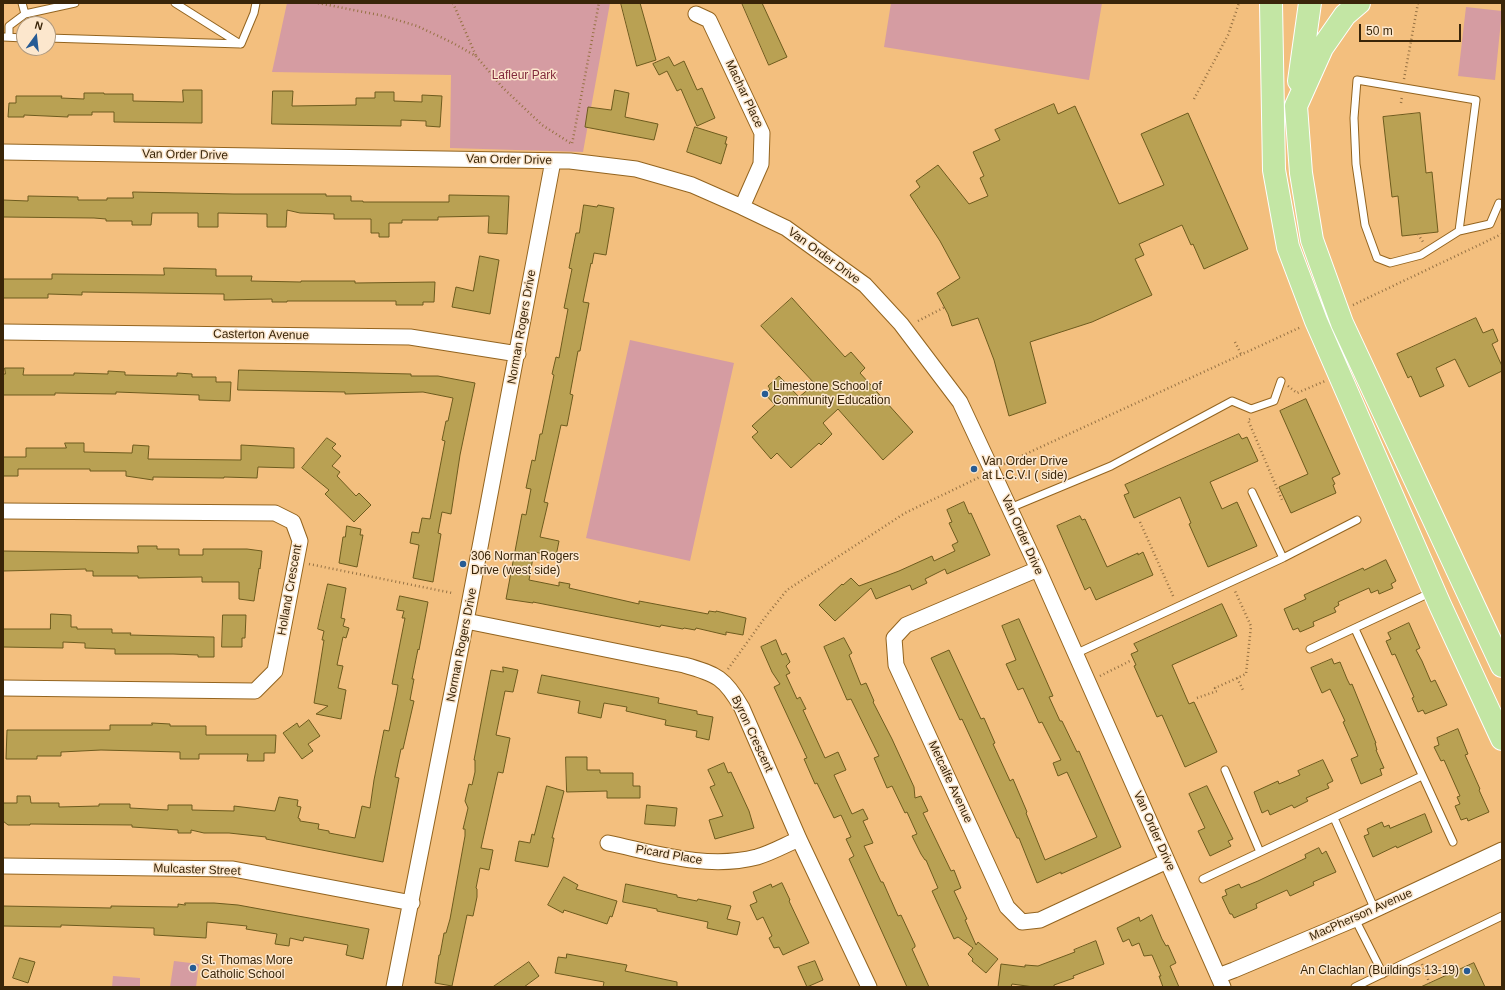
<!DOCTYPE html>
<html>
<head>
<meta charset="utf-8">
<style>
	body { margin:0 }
	#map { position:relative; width:1505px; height:990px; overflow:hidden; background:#f3bf7e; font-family:Helvetica,sans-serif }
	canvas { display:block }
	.frame { position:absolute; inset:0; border:4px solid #392509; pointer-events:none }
	.north { position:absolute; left:16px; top:16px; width:40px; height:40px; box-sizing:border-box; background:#fce7cd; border:1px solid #ae997f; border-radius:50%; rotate:15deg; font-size:11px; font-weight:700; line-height:16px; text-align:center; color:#392509 }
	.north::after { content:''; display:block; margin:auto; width:14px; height:18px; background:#265b94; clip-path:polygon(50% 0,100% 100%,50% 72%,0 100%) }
	.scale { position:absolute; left:1359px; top:24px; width:102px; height:18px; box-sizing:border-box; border:2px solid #392509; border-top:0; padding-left:5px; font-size:12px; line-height:14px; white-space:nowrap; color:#392509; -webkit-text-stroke:3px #fce7cd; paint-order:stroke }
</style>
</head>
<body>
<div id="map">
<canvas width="1505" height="990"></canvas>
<div class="frame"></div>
<div class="north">N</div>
<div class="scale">50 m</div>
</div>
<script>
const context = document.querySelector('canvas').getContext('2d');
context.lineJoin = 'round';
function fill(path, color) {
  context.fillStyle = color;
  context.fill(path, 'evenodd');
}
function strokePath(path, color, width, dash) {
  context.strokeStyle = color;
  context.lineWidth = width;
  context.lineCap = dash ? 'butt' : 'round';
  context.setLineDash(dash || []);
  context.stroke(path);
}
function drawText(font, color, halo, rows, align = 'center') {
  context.font = font + ' Helvetica,sans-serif';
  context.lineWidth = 3;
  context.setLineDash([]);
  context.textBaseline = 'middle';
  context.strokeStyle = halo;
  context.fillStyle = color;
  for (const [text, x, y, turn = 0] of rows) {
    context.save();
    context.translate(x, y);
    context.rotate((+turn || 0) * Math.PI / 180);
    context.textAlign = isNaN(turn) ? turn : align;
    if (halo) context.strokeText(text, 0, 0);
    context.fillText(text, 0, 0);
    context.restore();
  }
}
const green = new Path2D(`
	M287 3H610L583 152 450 148 451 75 272 72Z
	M891 3H1102L1089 80 884 47Z
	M1466 7 1502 11 1495 80 1458 76Z
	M630 340 734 363 690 561 586 538Z
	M174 961 199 964 196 987H170Z
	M113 976 140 978V987H112Z`);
const building = new Path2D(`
	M621 3H640L656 60 637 66Z
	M742 3H762L787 57 769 65Z
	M669 57 674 66 684 61 697 90 702 88 715 118 697 126 681 89 677 91 667 71 659 75 653 64Z
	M183 90H202V123L114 122V112H92V115H68V117L24 115V117H8L9 103H16V96H62L61 98 84 99V93H104V94H133V101L183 102Z
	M615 90 629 93 625 117 658 124 654 140 585 127 588 107 611 110Z
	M273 91H293L292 106 356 105V98H375V92H394V101L422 102V95L442 96 440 127 426 126V121L401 120V126L272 124Z
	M1054 104 1058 114 1075 106 1119 204 1164 185 1141 134 1188 113 1248 249 1204 269 1193 244 1191 245 1182 225 1139 244 1144 255 1135 259 1152 295 1092 322 1030 342 1046 403 1009 416 994 360 978 318 952 326 948 314 937 293 960 278 940 241 910 195 920 187 916 181 938 165 969 204 988 196 980 178 984 176 973 152 1000 140 995 130Z
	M1420 113 1426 173 1432 172 1438 232 1402 236 1398 196 1392 197 1383 117Z
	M695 127 727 137 725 144H727L721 164 687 152Z
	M133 192 234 194H326V196H351V201H363V202H449V195L509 196 507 234 488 233 489 216 438 217V220H402V223H389V237H379V233H371V219H334V214L300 213 287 210 286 227H267V214L218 213V227H198V213H152L151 225H132V221H106V219L94 218 3 217V200L28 201V196L78 197V200H107V198H133Z
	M584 205 597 207 598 205 614 208 606 255 594 253 592 264 591 263 583 302 589 303 580 351H578L570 394 573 395 567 426 561 425 544 502 548 503 540 537 559 541 556 556 534 552 529 580 559 586V582L570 584 569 588 639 604V601L708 614 709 611 716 612V611L746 618 743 635 726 632V635L696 628 695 630 684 628 683 629 661 625 660 627 533 602V603L506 599 522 514 526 515 531 489 526 488 532 460 535 461 540 434H542L554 375 552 374 556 357 559 358 568 309 564 308 572 269 569 268 576 233H579Z
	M480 256 499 260 490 314 452 307 456 287 473 291Z
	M164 268 216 269V276H252L251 281 301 282V281H355V283L435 282 434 302H423V305H396V301H287V302H272V299L224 300V294L82 292V295L48 294V298H3V279H52V274L164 275Z
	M792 298 845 357 851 352 865 368 860 373 913 432 883 460 838 409 823 423 832 434 821 445 819 443 791 468 777 453 771 459 752 437 758 432 752 426 775 405 765 394 770 389 768 386 779 376 799 397 815 384 761 326Z
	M1476 318 1483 333 1493 329 1498 341 1492 344 1502 366V371L1469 387 1455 359 1436 368 1444 386 1420 397 1411 376 1408 378 1397 354Z
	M5 368H24L23 375H74V373L108 374V371L125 372V375L177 376V373L192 374V377H216V382H231L230 401 199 400V395L116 392V394L55 393V395H3V374H5Z
	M239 370 411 374V376H438L475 383 460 455 451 514 442 512 438 533 441 534 433 582 413 578 419 545 410 543 412 532 419 533 422 518 430 519 445 441 442 440 446 421H448L453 398 423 392 345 394V392L238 390Z
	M1306 399 1340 474 1332 478 1335 484 1333 485 1336 493 1291 513 1279 487 1308 474 1280 411Z
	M1239 434 1242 439 1247 437 1258 461 1210 482 1222 509 1237 502 1257 546 1208 567 1189 524 1191 523 1180 497 1134 518 1124 495 1129 493 1125 485Z
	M327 438 336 444 332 448 341 456 332 466 340 472 337 476 356 496 359 493 371 505 354 522 325 494 329 490 302 468Z
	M65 443H84V452L132 453 133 445 149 446 148 459 241 460V445L294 448V468L258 467 257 478 224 477V478L153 477V480L126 476V471H90V469H18V476H3V457H26V448H66Z
	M964 502 969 514 971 513 990 555 947 574 945 569 925 579 927 583 912 590 910 585 876 599 871 588 835 621 819 605 842 584 843 585 851 578 859 586 899 571 932 556 934 561 955 551 952 545 958 542 949 523 952 522 947 510Z
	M1080 516 1082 520 1085 519 1107 567 1138 553V555L1143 552 1153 575 1096 600 1090 587 1085 590 1057 526Z
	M347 526 361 529 360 535H363L357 567 339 563 343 537H345Z
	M138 546H157V549H179V555H203V549H247L262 551 260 569 259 568 254 601 239 599V582H202V577L138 578V576H93V571H86V569L3 571V551L138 553Z
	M1386 560 1396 581 1391 584 1393 588 1379 594 1378 590 1371 593 1369 588 1338 602 1339 605 1334 608 1336 612 1313 622 1314 626 1300 632 1298 628 1293 630 1284 609 1306 599 1304 595 1363 568 1364 570Z
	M328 584 346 588 341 618 345 619 343 626 349 628 346 638 343 637 337 665 343 666 338 688 346 690 341 719 316 714 328 706 314 703 324 640H322L324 631 318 629Z
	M400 596 428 602 419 650 418 649 412 679H414L410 700 414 701 403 749H401L395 777 399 778 383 862 266 839V837L229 833H204L191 830V833H178V830L132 827V825L30 824V825H8L3 821V803H17V796H30L31 803H59V807L99 806V804H130V808L168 810V805H192V810L234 811V806L275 811 279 797 298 800 297 806 301 807 298 818 300 819V821L319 824 318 829 329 831V833L355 838 362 806 370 808 374 780 384 730 389 731 397 692 398 685 392 684 405 618H402L404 611 397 610Z
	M1222 604 1237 636 1172 665 1189 704 1194 702 1217 752 1185 767 1162 715 1157 717 1134 666 1136 665 1131 654 1138 651 1134 644Z
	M51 614 71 615V627H77V629H112V633H131L130 635 214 637V657H198V655L173 654H115V649L85 648V643L63 642V648L3 647V629H50Z
	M223 615H246L245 638H242V647H222Z
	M1019 619 1053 696 1049 697 1060 721H1062L1077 752 1079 751 1121 847 1061 874V872L1037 883 1019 838H1017L962 719 960 720 931 658 949 650 981 719 984 718 995 743 993 744 1010 781 1013 779 1027 812 1026 813 1045 860 1068 850 1097 837 1067 772 1058 776 1053 763 1061 760 1042 722 1039 723 1023 688 1018 690 1006 664 1016 660 1002 626Z
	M1409 623 1420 648 1416 650 1422 661 1431 682 1435 680 1447 705 1425 714 1423 710 1418 712 1412 698 1414 697 1402 670 1395 654 1392 655 1386 641 1391 639 1388 633Z
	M844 638 852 653 849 655 861 685 866 683 874 701 873 702 892 739 914 787 915 798 921 796 928 811 923 813 951 871 954 870 961 888 954 891 967 919 965 920 976 945 978 942 998 959 986 973 972 961 973 959 968 954 973 948 958 937 954 939 932 891 938 888 926 860H925L921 854 912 836 917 834 907 812 905 813 892 786 887 788 874 758 879 756 851 699 847 700 824 647Z
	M776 640 782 655 786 653 790 662 786 666 790 673 786 675 797 699 800 697 806 709 803 710 825 758 838 752 846 770 834 775 852 814 863 809 868 819 863 821 873 843 864 846 881 882H883L898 916 901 915 915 945V947L912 949 929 987H907L849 859 854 856 846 839 851 837 841 815 834 818 817 783 815 784 804 759 807 758 774 687 780 684 772 672 761 647Z
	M1332 659 1334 664 1340 662 1347 679 1350 685 1352 684 1376 743H1375L1377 750H1376L1384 768 1380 769 1382 775 1361 784 1351 759 1358 756 1343 722 1345 721 1330 689 1322 693 1311 668Z
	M503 667 518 670 513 692 505 691 496 735 510 738 503 773 498 772 481 848 493 850 489 870 480 868 476 888 477 889V897L473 916 467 915 452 986 435 983 439 955H440L444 933H446L450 919 465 836V829H463L468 808 465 801 469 784 472 785 475 772V760H474L491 670 503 672Z
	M542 675 659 698 658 703 697 711V714L713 717 709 740 696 737 697 731 665 725 666 720 626 711 627 707 604 703 601 718 578 713 580 701 538 693Z
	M309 720 320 736 308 744 313 751 302 759 283 733 297 723 299 727Z
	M152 723 170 724V726H206V735H276L275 753H264V761H247L248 754H199V759H180V752L101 750 61 752V756H37V759H6L7 730H110V725H152Z
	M1458 729 1468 754 1465 755 1480 789 1479 790 1489 812 1468 821 1467 818 1461 820 1455 806 1460 804 1457 797 1460 796 1444 760 1441 761 1434 747 1439 745 1437 738Z
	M566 757H587V770H600V773H633V786H640V798H607V791L567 792Z
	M1323 760 1333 781 1327 784 1329 788 1306 798 1308 801 1294 808 1292 805 1270 815 1268 810 1262 813 1254 792 1278 781 1279 784 1300 775 1298 771Z
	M724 763 728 773 731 772 749 811 754 828 715 839 709 820 723 816 710 787 715 785 708 770Z
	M547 786 564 791 552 838H554L548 867 515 861 519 841 530 843 532 834 534 835Z
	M1207 786 1233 839 1228 841 1231 846 1210 856 1198 831 1205 828 1189 794Z
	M647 805 677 808 675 826 645 824Z
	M1425 814 1432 832 1397 848 1396 846 1373 857 1364 836 1369 834 1367 829 1382 822 1384 827 1389 825 1390 828Z
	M1319 848 1322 854 1326 851 1336 872 1313 882 1314 885 1290 896 1287 890 1256 904 1257 908 1234 918 1232 914H1230L1222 897 1227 895 1225 890 1239 884 1241 888 1258 881 1306 858 1305 855Z
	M564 877 578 885 576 889 617 901 612 917 610 916 607 924 564 910 563 913 548 905Z
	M782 883 790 900 789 901 809 943 783 955 779 947 774 948 769 938 772 936 763 917 757 920 750 905 757 902 753 892 771 884 772 887Z
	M626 884 677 895V897L697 901 698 899 731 906 727 919 740 922 737 935 707 928 708 922 657 911V909L623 902Z
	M185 903H214L238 905 369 929 363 959 346 955 348 945 304 937 303 941 290 938 289 946 275 944 277 934 246 929 247 926 207 922 206 938 154 935V928L61 925V927L3 926V906L111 908V906L178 907V904L185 905Z
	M1152 915 1162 939 1166 946 1168 945 1176 963 1170 966 1179 987H1163L1159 976H1161L1152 955 1144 956 1139 943 1132 946 1129 939 1123 942 1117 928 1139 917 1140 921Z
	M1096 941 1104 964 1073 976 1074 978 1054 985V987H1034L1012 984 1011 987H998L1001 964 1025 967V965L1038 966 1075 952 1074 950Z
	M567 954 627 965 625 971 677 982V987H603L604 982 555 973 558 957 566 958Z
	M20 958 35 962 28 983 13 978Z
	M815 961 823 980 807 987 798 967Z
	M529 962 539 976 524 987H493Z
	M1474 963 1485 987H1421Z`);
const path = new Path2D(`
	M318 3 384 16 417 26 451 42 476 56 503 88 542 125 572 144 599 3
	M453 3 476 56
	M1404 79 1418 3
	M1194 99 1228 35 1239 3
	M1401 103 1402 96
	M1418 234 1423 242
	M1353 305 1502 234
	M918 321 945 307
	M1235 342 1241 354
	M1288 386 1297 393 1325 381
	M1250 419 1248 420 1282 500
	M1004 464 1301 327
	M1140 522 1174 598
	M309 564 452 593
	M728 669 766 616 787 590 905 513 980 477
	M1100 676 1130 661
	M1237 678 1243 690
	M1197 698 1217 691 1215 688 1246 674 1251 626 1235 591
	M1422 964 1431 987`);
const service = new Path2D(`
	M22 3 25 14
	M175 3 240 44
	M3 37 24 38
	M9 37V26L25 14 75 3
	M48 38 241 44 254 13 256 3
	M1459 231 1476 100 1357 80 1354 118 1356 164 1365 225 1377 258 1390 263 1421 255 1459 231 1490 224 1499 203 1502 204
	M1252 492 1283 558
	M1010 508 1111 466 1232 401 1251 409 1274 401 1281 381
	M1355 629 1453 842
	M1310 649 1432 592
	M1075 654 1283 558 1357 520
	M1225 770 1260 852
	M1334 818 1375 910
	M1203 879 1422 776
	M1355 919 1383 974
	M1355 987 1502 916`);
const minor = new Path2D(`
	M696 14 709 20 762 133 761 164 742 207
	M3 152 570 161 636 169 692 185 742 207 786 228 865 285 901 324 960 402 1038 569 1223 987
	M3 332 410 337 518 354
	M3 511 275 513 293 522 300 541 275 671 255 691 3 688
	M1038 569 906 625 894 638 896 665 1007 907 1022 922 1040 920 1167 861
	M466 621 684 665C717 674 725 678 742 708L799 839 869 987
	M608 843C656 853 707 870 757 857 771 853 785 845 799 839
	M3 866 233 869 412 903
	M1218 976 1234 970 1355 919 1502 850
	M394 987 466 621 553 161`);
const primary = new Path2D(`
	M1271 3 1274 170 1288 247 1316 321 1440 605 1502 739
	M1359 3 1345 15 1322 48 1296 106 1301 173 1312 240 1342 323 1502 666
	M1299 81 1310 3`);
const markers = [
	[765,394,4,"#265b94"],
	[974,469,4,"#265b94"],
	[463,564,4,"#265b94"],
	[193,968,4,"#265b94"],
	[1467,971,4,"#265b94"]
];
const parkNames = [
	["Lafleur Park",524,76]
];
const streetNames = [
	["Machar Place",744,94,65],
	["Van Order Drive",185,155,1],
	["Van Order Drive",509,160,1],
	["Van Order Drive",824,256,36],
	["Norman Rogers Drive",522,327,-80],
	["Casterton Avenue",261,335,1],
	["Van Order Drive",1022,535,66],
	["Holland Crescent",290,590,-80],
	["Norman Rogers Drive",462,645,-79],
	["Byron Crescent",752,734,65],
	["Metcalfe Avenue",950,782,65],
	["Van Order Drive",1154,831,66],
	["Picard Place",669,855,10],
	["Mulcaster Street",197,870,2],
	["MacPherson Avenue",1361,915,-24]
];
const poiNames = [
	["Limestone School of",773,387],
	["Community Education",773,401],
	["Van Order Drive",982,462],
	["at L.C.V.I ( side)",982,476],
	["306 Norman Rogers",471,557],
	["Drive (west side)",471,571],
	["St. Thomas More",201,961],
	["Catholic School",201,975],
	["An Clachlan (Buildings 13-19)",1459,971,"right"]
];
fill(green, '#d59ca2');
fill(building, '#b9a153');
strokePath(building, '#6d5b1e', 1);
strokePath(service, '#93641f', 9);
strokePath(minor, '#93641f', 17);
strokePath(primary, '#fff', 24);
strokePath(path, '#957143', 2.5, [1, 3]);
strokePath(service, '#fff', 7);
strokePath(minor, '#fff', 15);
strokePath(primary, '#c3e6a4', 22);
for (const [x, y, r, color] of markers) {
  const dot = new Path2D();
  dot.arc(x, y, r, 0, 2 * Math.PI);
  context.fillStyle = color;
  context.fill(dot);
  strokePath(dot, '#fce7cd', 1.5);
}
drawText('12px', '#822a3c', '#fce7cd', parkNames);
drawText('12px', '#392509', '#fce7cd', streetNames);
drawText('12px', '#392509', '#fce7cd', poiNames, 'left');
</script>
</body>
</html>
